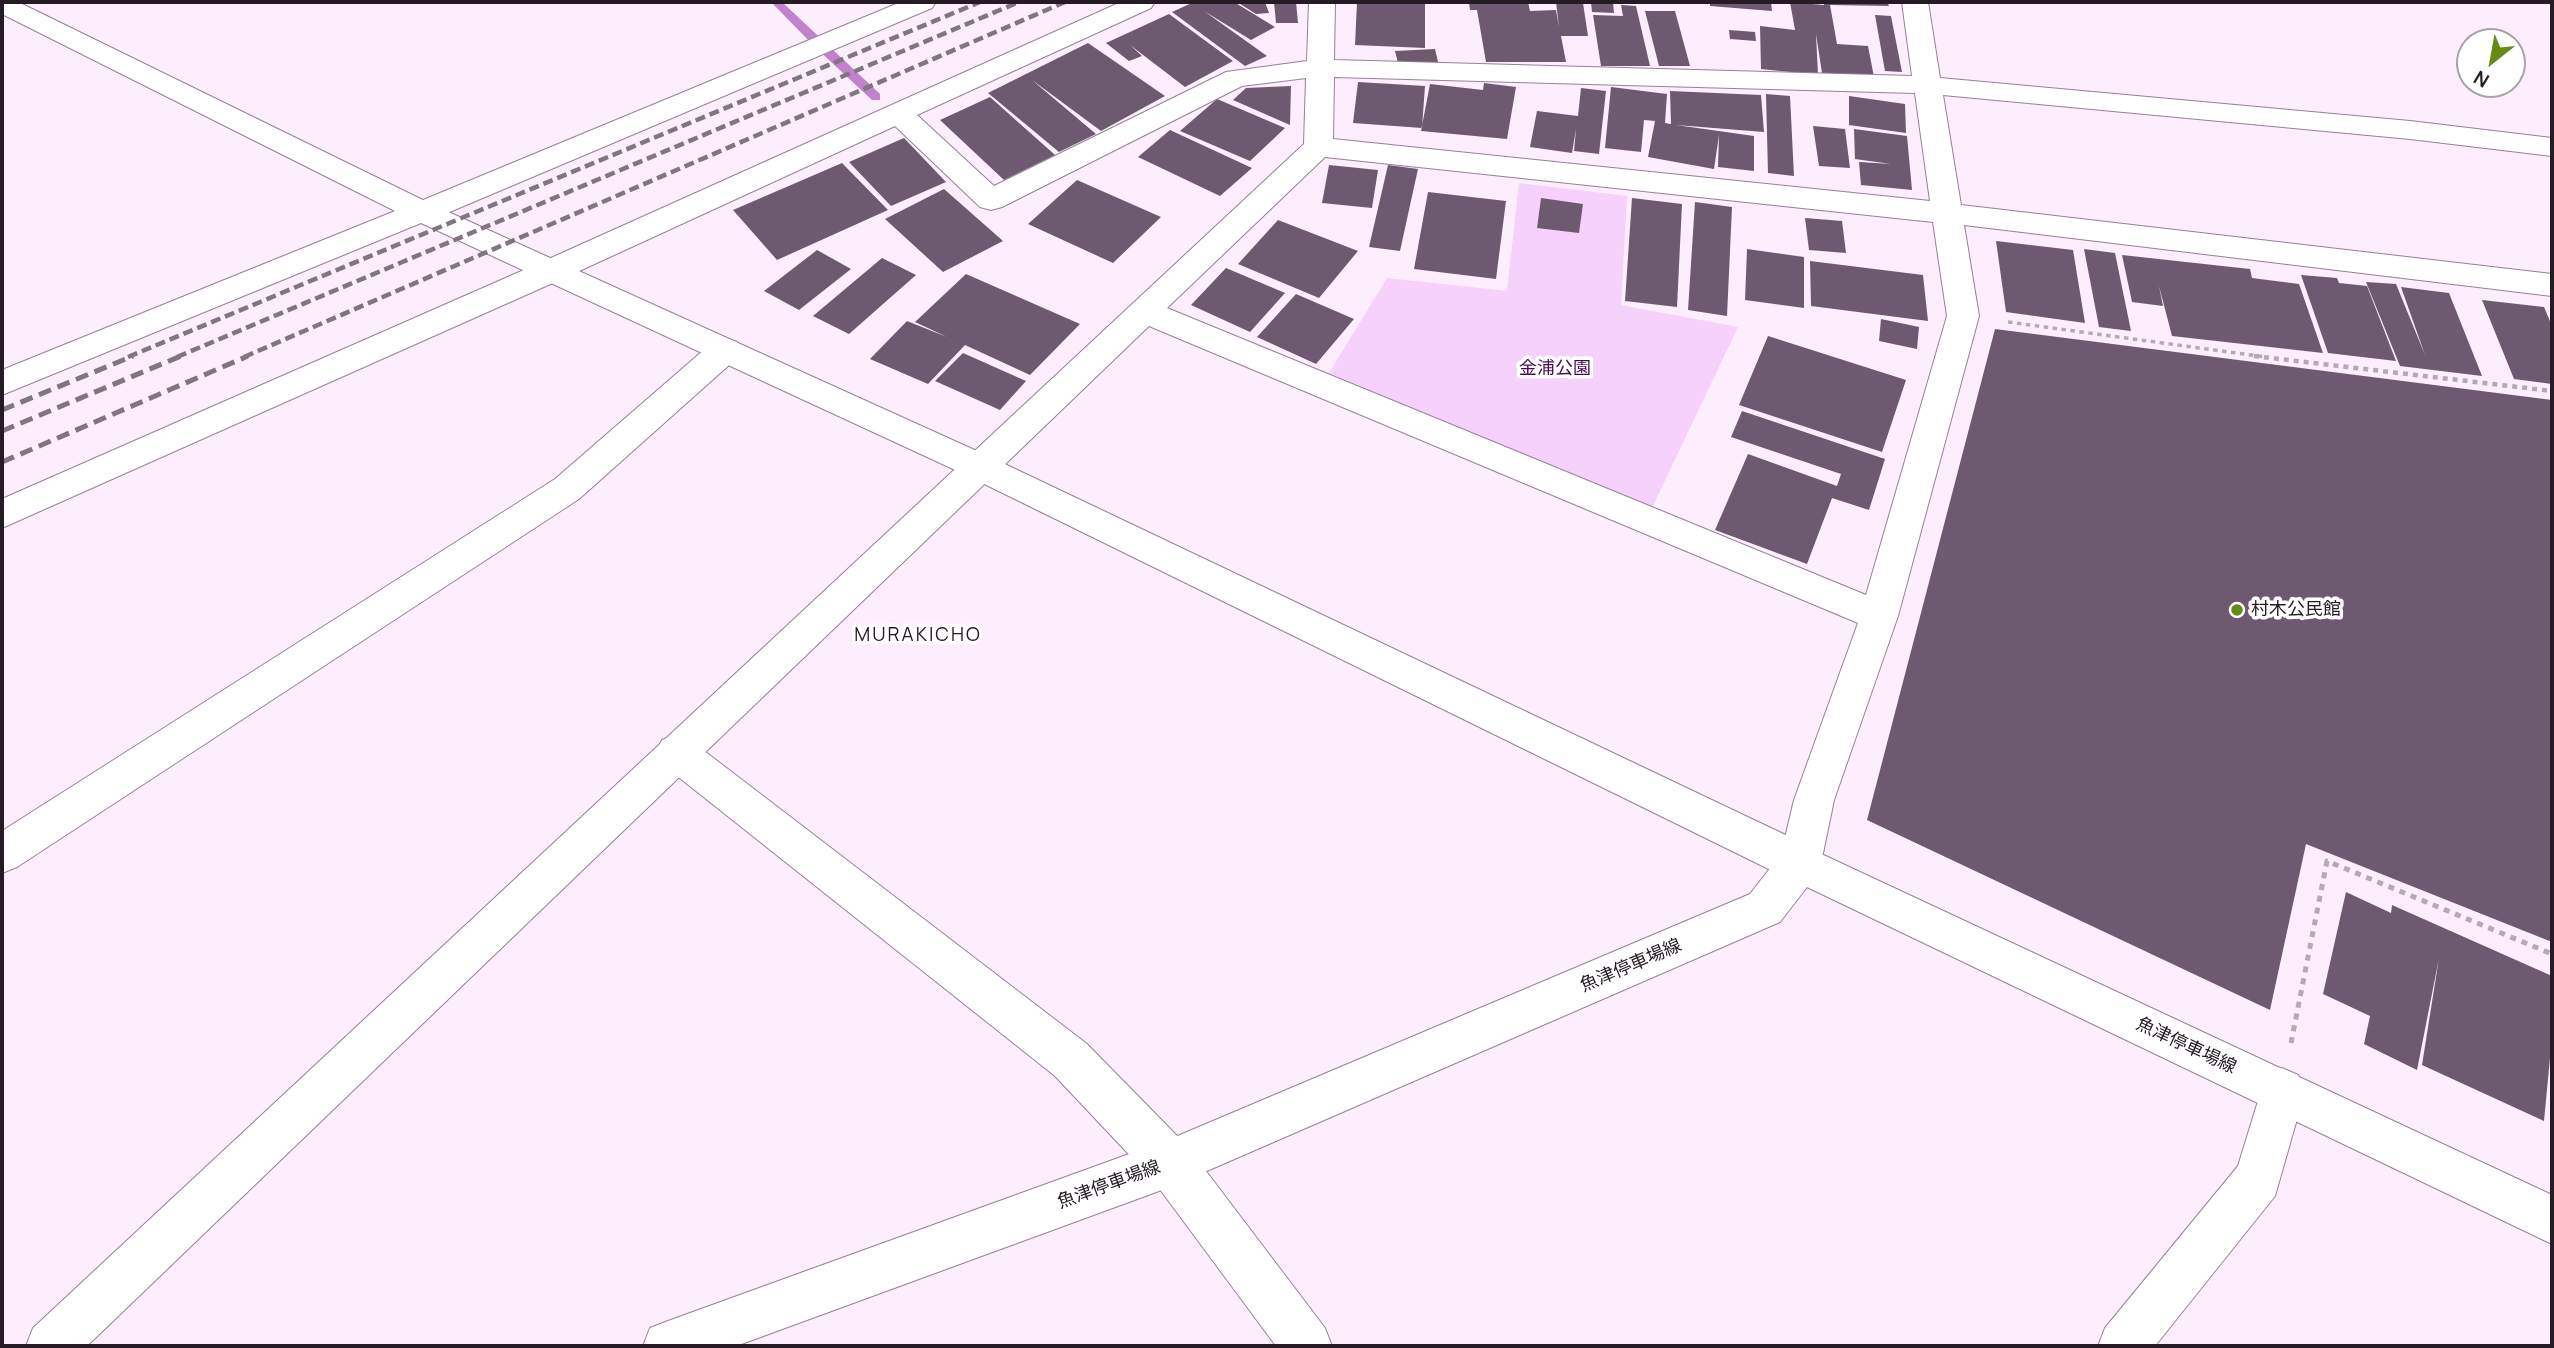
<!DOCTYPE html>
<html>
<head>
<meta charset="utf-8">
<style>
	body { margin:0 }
	#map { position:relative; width:2554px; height:1348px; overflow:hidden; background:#fceefd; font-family:Manrope,sans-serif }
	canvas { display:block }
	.frame { position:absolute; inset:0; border:4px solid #241b25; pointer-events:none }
	.north { position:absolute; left:2456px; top:28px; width:70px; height:70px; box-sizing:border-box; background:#fff; border:2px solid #a7a4a8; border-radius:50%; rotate:211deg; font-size:19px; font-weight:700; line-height:28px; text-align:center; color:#241b25 }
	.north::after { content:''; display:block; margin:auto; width:24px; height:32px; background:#648b16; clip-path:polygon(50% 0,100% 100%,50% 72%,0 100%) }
</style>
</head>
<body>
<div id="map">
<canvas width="2554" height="1348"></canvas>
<div class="frame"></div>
<div class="north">N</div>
</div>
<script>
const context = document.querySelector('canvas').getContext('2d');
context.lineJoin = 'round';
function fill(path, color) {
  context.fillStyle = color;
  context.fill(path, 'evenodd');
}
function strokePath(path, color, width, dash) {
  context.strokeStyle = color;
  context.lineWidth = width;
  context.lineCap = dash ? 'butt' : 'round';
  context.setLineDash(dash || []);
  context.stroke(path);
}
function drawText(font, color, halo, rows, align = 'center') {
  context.font = font + ' Manrope,"Noto Sans JP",sans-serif';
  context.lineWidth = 7;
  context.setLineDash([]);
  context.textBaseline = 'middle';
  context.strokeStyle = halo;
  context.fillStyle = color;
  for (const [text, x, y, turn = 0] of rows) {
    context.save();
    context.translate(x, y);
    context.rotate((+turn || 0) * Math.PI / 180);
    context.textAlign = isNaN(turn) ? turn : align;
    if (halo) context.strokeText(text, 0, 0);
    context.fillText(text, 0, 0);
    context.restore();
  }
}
const green = new Path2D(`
	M1519 183 1627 196 1621 305 1738 327 1652 508 1329 373 1387 278 1507 291Z`);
const stream = new Path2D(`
	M771 2H782L880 94V100H872L815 47Z`);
const building = new Path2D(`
	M1194 2H1234L1275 27 1251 40 1204 11 1267 56 1245 66 1172 12Z
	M1237 2H1265L1269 13 1256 14Z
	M1274 2H1296L1298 23H1276Z
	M1357 2H1425V48L1355 45Z
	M1469 2H1528L1530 11 1556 10 1559 27 1556 2 1583 3 1588 36H1561L1566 62H1486L1477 10H1470Z
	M1591 2H1613L1614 13 1592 12Z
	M1710 2H1771L1772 11 1710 6Z
	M1790 2 1824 5 1823 2H1887L1889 6 1830 5 1837 44 1868 46 1874 77 1822 73 1816 34 1818 75 1761 69 1760 26 1795 30Z
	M1621 5 1636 6 1650 66H1601L1593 15 1623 16Z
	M1645 11H1675L1690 66H1659Z
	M1169 14 1233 61 1185 87 1130 45 1142 56 1129 61 1106 43Z
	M1875 15 1891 16 1902 72 1885 71Z
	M1729 30 1755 32 1756 41 1730 39Z
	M1088 43 1165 96 1101 131 1032 80 1096 134 1059 152 988 93Z
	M1435 49 1438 62 1398 63 1395 51Z
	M1358 82 1425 86 1422 128 1353 123Z
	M1484 83 1516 87 1507 139 1421 131 1430 84 1483 90Z
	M1291 86 1290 125 1233 100 1246 88Z
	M1611 87 1667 94 1665 123 1671 124 1670 91 1761 95 1764 132 1676 125 1754 136V171L1718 167 1719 135 1714 169 1648 157 1655 121 1644 120 1641 152 1605 148Z
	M1581 88 1606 91 1599 154 1574 151 1576 129 1572 153 1530 147 1537 111 1578 116Z
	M1766 94 1790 96 1794 176 1768 173Z
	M1849 96 1905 104 1906 133 1849 125Z
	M990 97 1055 155 1004 180 940 120Z
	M1217 99 1285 128 1250 161 1180 131Z
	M1813 126 1845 129 1850 168 1819 166Z
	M1854 129 1907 136 1912 190 1861 185 1859 162 1891 164 1855 159Z
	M1170 130 1252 168 1220 196 1138 157Z
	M904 138 946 182 891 206 849 162Z
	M842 163 888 210 777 260 733 210Z
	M1329 165 1378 170 1372 208 1322 203Z
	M1388 165 1418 169 1400 251 1369 247Z
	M1077 180 1161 217 1113 263 1028 224Z
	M944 189 1003 241 943 272 885 219Z
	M1428 192 1506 201 1496 279 1414 269Z
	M1541 198 1583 204 1579 233 1537 228Z
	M1632 198 1682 204 1677 307 1625 301Z
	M1695 202 1732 207 1727 316 1688 310Z
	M1805 218 1842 221 1846 253 1809 250Z
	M1278 220 1358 251 1319 298 1238 264Z
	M1996 241 2073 250 2085 323 2006 312Z
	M1747 249 1804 257V308L1745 300Z
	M2084 249 2115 253 2131 331 2099 327Z
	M817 250 851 269 799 310 764 291Z
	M2122 255 2250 269 2252 278 2299 284 2323 353 2172 336 2159 286 2163 306 2132 302Z
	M882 258 916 275 849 334 813 316Z
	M1810 261 1923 275 1928 321 1811 306Z
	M1226 268 1285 293 1250 332 1191 305Z
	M966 274 1080 324 1030 375 965 345 928 384 870 359 907 321 947 337 915 322Z
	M2301 275 2337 278 2339 283 2367 286 2396 361 2328 353Z
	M2366 282 2396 284 2425 355 2401 287 2449 293 2482 376 2400 366Z
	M1296 294 1354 319 1316 364 1257 337Z
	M2482 300 2544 307 2552 326V384L2514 379Z
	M1881 319 1919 327 1917 349 1879 341Z
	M1995 329 2552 400V942L2306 844 2270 1010 1867 820Z
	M1768 336 1906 380 1882 452 1739 405Z
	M963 353 1026 381 1000 410 935 381Z
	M1742 411 1885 459 1869 510 1832 498 1807 564 1715 530 1748 454 1837 486 1841 474 1731 437Z
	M2346 892 2391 913 2392 905 2552 976V1037L2544 1121 2422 1065 2439 958 2417 1070 2364 1044 2370 1016 2323 994Z`);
const pathFar2 = new Path2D(`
	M2008 322 2266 357`);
const pathFar1 = new Path2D(`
	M2254 356 2552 391`);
const path = new Path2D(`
	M2291 1043 2327 861 2552 954`);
const minor = new Path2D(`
	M901 2H936L932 8 433 219 422 222 411 219 407 212 411 205Z
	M1121 2H1155L1151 8 917 115 994 186 1226 72 1307 61 1309 2H1335L1334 60 1912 76 1902 2H1928L1940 78 2410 121 2552 138V156L2410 139 1943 95 1961 205 2552 274V296L1964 225 1979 316 1898 616 1834 800 1821 863 1815 877 1800 882 1785 877 1779 863 1794 800 1858 623 1149 326 87 1346H26L33 1328 1304 144 1306 78 1242 86 1002 207 991 210 980 207 895 126 564 278 2 528V499L542 262ZM1334 77 1915 93 1930 201 1333 139ZM1325 157 1933 222 1947 316 1866 595 1167 308Z
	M725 338 737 342 741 350 737 358 579 499 17 867 2 873V831L555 479 713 342Z
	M2282 1068 2298 1075 2305 1091 2275 1196 2155 1346H2098L2105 1328 2238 1166 2266 1075Z`);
const tertiary = new Path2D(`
	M2 2H18L433 205 990 457 1815 849 1821 863 1815 877 1800 882 1785 877 966 475 421 223 2 395V370L395 211 2 14Z
	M676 735 690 740 1087 1044 1187 1146 1325 1328 1332 1346H1276L1153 1180 1055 1076 662 764 656 752 662 740Z`);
const secondary = new Path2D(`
	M1800 844 2552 1195V1244L1807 887 1780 922 1170 1187 736 1346H643L650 1328 668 1321 1168 1140 1750 894 1785 849Z`);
const railFar1 = new Path2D(`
	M128 357 980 2
	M177 357 1019 2
	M244 357 1065 2`);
const rail = new Path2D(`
	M2 410 133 356
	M2 431 181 356
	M2 462 248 356`);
const markers = [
	[2237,610,7,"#648b16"]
];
const parkNames = [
	["金浦公園",1555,369]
];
const poiNames = [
	["村木公民館",2251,610]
];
const streetNames = [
	["魚津停車場線",1631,966,-23],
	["魚津停車場線",2186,1046,25],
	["魚津停車場線",1109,1185,-20]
];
const neighbourhoodNames = [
	["MURAKICHO",918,636]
];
fill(green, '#f6d1fb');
fill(stream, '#c182cb');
fill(building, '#6d5a70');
strokePath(minor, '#968199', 2);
strokePath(tertiary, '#968199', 2);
strokePath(secondary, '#968199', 2);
strokePath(pathFar2, '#b6a9b7', 3.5, [4.5, 4.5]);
strokePath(pathFar1, '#b6a9b7', 4.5, [5, 5]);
strokePath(path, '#b6a9b7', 5, [6, 6]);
fill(minor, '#fff');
fill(tertiary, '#fff');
fill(secondary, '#fff');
strokePath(railFar1, '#807581', 4.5, [10, 5]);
strokePath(rail, '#807581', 5, [13, 7]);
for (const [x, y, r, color] of markers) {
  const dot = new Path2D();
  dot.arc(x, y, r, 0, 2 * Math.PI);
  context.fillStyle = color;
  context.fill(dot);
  strokePath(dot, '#fff', 2.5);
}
drawText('18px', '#470b4f', '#fff', parkNames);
drawText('18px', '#241b25', '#fff', poiNames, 'left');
drawText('18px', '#241b25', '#fff', streetNames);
context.letterSpacing = '2px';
drawText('19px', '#241b25', '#fff', neighbourhoodNames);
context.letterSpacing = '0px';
</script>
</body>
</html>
